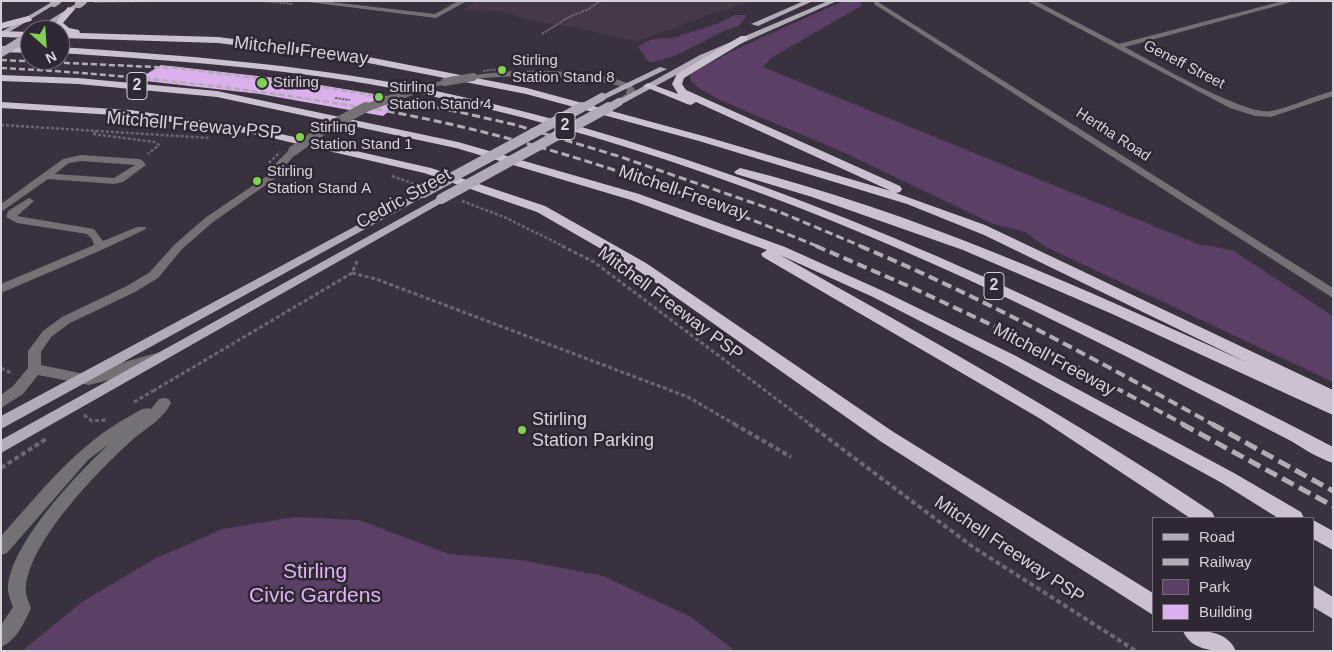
<!DOCTYPE html>
<html>
<head>
<meta charset="utf-8">
<style>
	body { margin:0 }
	#map { position:relative; width:1334px; height:652px; overflow:hidden; background:#39313d; font-family:Arial,sans-serif }
	canvas { display:block }
	.frame { position:absolute; inset:0; border:2px solid #d7d2da; pointer-events:none }
	.legend { position:absolute; left:1152px; top:517px; width:162px; height:115px; box-sizing:border-box; background:#2f2733; border:1px solid #726b76; margin:0; padding:6px 9px; list-style:none; font-size:15px; color:#d7d2da }
	.legend li { display:flex; align-items:center; gap:10px; height:25px }
	.legend b { width:25px; border:1px solid #726b76 }
	.north { position:absolute; left:20px; top:20px; width:50px; height:50px; box-sizing:border-box; background:#2f2733; border:1px solid #726b76; border-radius:50%; rotate:154deg; font-size:14px; font-weight:700; line-height:20px; text-align:center; color:#d7d2da }
	.north::after { content:''; display:block; margin:auto; width:18px; height:22px; background:#82d04f; clip-path:polygon(50% 0,100% 100%,50% 72%,0 100%) }
</style>
</head>
<body>
<div id="map">
<canvas width="1334" height="652"></canvas>
<div class="frame"></div>
<ul class="legend">
<li><b style="height:6px;background:#b2aab6"></b>Road</li>
<li><b style="height:6px;background:#b2acb5"></b>Railway</li>
<li><b style="height:14px;background:#594064"></b>Park</li>
<li><b style="height:14px;background:#dab0ed"></b>Building</li>
</ul>
<div class="north">N</div>
</div>
<script>
const context = document.querySelector('canvas').getContext('2d');
context.lineJoin = 'round';
function fill(path, color) {
  context.fillStyle = color;
  context.fill(path, 'evenodd');
}
function strokePath(path, color, width, dash) {
  context.strokeStyle = color;
  context.lineWidth = width;
  context.lineCap = dash ? 'butt' : 'round';
  context.setLineDash(dash || []);
  context.stroke(path);
}
function drawText(font, color, halo, rows, align = 'center') {
  context.font = font + ' Arial,sans-serif';
  context.lineWidth = 5;
  context.setLineDash([]);
  context.textBaseline = 'middle';
  context.strokeStyle = halo;
  context.fillStyle = color;
  for (const [text, x, y, turn = 0] of rows) {
    context.save();
    context.translate(x, y);
    context.rotate((+turn || 0) * Math.PI / 180);
    context.textAlign = isNaN(turn) ? turn : align;
    if (halo) context.strokeText(text, 0, 0);
    context.fillText(text, 0, 0);
    context.restore();
  }
}
const built = new Path2D(`
	M476 1H755L717 12 637 42 572 27 535 22 499 11 462 10Z`);
const green = new Path2D(`
	M843 1H861V6L771 58 763 67 1198 244 1232 250 1333 316V382L1046 247 1025 232 993 224 845 153 720 100 700 89 690 80 691 74 728 53Z
	M735 15H747L739 26C708 34 681 60 649 62L638 47C647 40 658 36 670 39L719 23Z
	M294 517 359 520 449 554 521 560 603 576 691 617 735 651H22L82 602 154 559 223 529Z`);
const building = new Path2D(`
	M161 65 284 79 404 99 383 116 260 94 137 80Z`);
const pathFar3 = new Path2D(`
	M262 1 293 4
	M94 2 156 1
	M542 34 569 17 589 9 600 1
	M335 98 350 100`);
const pathFar2 = new Path2D(`
	M1 125 210 138
	M97 131 93 134 155 142 159 145 148 154
	M392 176 414 184
	M462 201 504 217 565 247`);
const pathFar1 = new Path2D(`
	M562 246 594 262 811 425
	M352 273 376 279 688 397 736 425
	M1 368 13 374
	M153 391 352 273 357 261
	M134 402 153 391
	M84 415 92 421 106 420`);
const path = new Path2D(`
	M734 424 791 457
	M809 424 973 547 1136 651
	M1 468 46 439`);
const minor = new Path2D(`
	M300 1H323L435 14 458 1H467L436 18Z
	M875 1 878 2 1333 288V298L874 4Z
	M1027 1H1036L1119 44 1283 1H1295L1125 47C1153 62 1245 116 1271 111 1292 107 1312 96 1333 91V96L1271 117 1255 116 1230 108Z
	M512 71C537 70 619 70 635 89L634 95 622 104H616V100L626 94 627 89 624 87C574 74 524 74 473 79L469 77 473 75Z
	M445 80 449 82 448 84 423 89 419 87Z
	M293 148 298 151 273 180 213 222 182 249 158 278 135 292 70 323 51 337 41 352V365L89 375 104 371 121 363 160 352 165 354 167 357 165 360 131 369 113 379 89 385 38 375 23 394 1 408V395L13 386 28 368V351L43 331 62 317 127 286 150 272 174 245 205 218 267 176 277 162 290 149Z
	M81 155 139 159 142 160 146 165 123 182 114 184 48 179 1 212V204L63 159ZM81 161 135 165 114 178 55 174 69 163Z
	M29 198 34 201 17 216 94 229 103 241 137 227H145L146 229 104 249 1 293V284L94 245 92 239 87 234 17 223 6 217 8 211Z
	M164 398 169 399 171 403C162 421 144 429 130 442 96 473 31 540 26 586 25 593 28 601 31 608 24 623 17 640 1 647V625L13 607C11 601 8 595 8 588 10 544 77 474 109 444L88 460 7 553 1 555V536C41 492 77 444 130 416 137 412 144 406 151 409L159 399Z`);
const major = new Path2D(`
	M804 1H813L758 26 751 24Z
	M828 1H837L706 59 622 104 615 102 700 55Z
	M52 2 57 3 1 37V32Z
	M77 3 82 4 43 30H34Z
	M660 67 667 69 605 99 598 97Z
	M423 190 427 191V195L1 429V416Z
	M441 196 445 197 446 199 445 201 1 453V440Z`);
const highway = new Path2D(`
	M68 7 75 9 63 23 69 28 79 30 80 33 218 37 353 54 527 88 707 137 891 191 696 102 691 105 687 104 643 86 648 83 678 94 672 84 677 74 741 36H747V40L684 78 682 84 686 90 900 186 902 189 900 192 896 193 985 225 1333 390V415L1110 313 963 250 812 197 736 174 734 172 740 168C916 212 1082 288 1246 362L984 235 907 204 699 141 526 94 353 60 218 43 60 38V32L65 33 59 29 55 23Z
	M28 16 32 19 31 21 1 29V23Z
	M1 31 30 32V38L1 37Z
	M1 46 30 47V53L1 52Z
	M60 47C179 55 299 64 416 87 667 137 904 235 1133 347 1200 380 1267 412 1333 447V463C1318 458 1304 449 1291 441 1269 430 1247 418 1225 407 1140 363 1055 320 969 280 792 199 608 132 417 93 300 69 179 61 60 53Z
	M1 75 78 78 217 91 458 142 639 194 785 247 883 291 1014 355 1234 473 1301 512 1304 518H1278L1222 483 1002 363 873 297 780 255C926 337 1072 418 1212 512L1215 518H1190L1039 418 763 257 761 254 767 250 631 200 456 148 217 97 78 84 1 81Z
	M1 102 130 110 259 129 431 168 545 206 646 263 892 431 1153 593V615L880 441 636 269 537 212 424 173 259 135 130 116 1 108Z
	M1313 520 1333 531V550L1313 539Z
	M1313 585 1333 597V619L1313 607Z
	M1183 631C1203 630 1227 630 1236 651 1216 651 1192 652 1183 631Z`);
const railFar3 = new Path2D(`
	M1 60 177 68 295 83 403 100 442 109
	M1 68C125 74 248 88 371 109`);
const railFar2 = new Path2D(`
	M363 107C521 133 672 186 819 247
	M437 107 516 125 621 157 782 213 863 247`);
const railFar1 = new Path2D(`
	M816 246 913 288 1045 350 1185 425
	M860 246C982 297 1098 361 1214 425`);
const rail = new Path2D(`
	M1182 424 1333 506
	M1212 424 1333 491`);
const pathBridgeFar1 = new Path2D(`
	M483 71 499 69`);
const pathBridge = new Path2D(`
	M269 163 280 152`);
const minorBridgeFar1 = new Path2D(`
	M445 82 473 77
	M363 109 423 87`);
const minorBridge = new Path2D(`
	M293 151 323 130 366 107`);
const majorBridgeFar1 = new Path2D(`
	M54 3 57 1
	M79 4 83 1
	M1 53 30 35
	M580 109 602 97
	M607 109 619 102`);
const majorBridge = new Path2D(`
	M423 193 582 107
	M441 199 609 107`);
const markers = [
	[502,70,5,"#82d04f"],
	[262,83,6,"#82d04f"],
	[379,97,5,"#82d04f"],
	[300,137,5,"#82d04f"],
	[257,181,5,"#82d04f"],
	[522,430,5,"#82d04f"]
];
const farPoinames = [
	["Stirling",512,61],
	["Station Stand 8",512,78],
	["Stirling",273,83],
	["Stirling",389,88],
	["Station Stand 4",389,105],
	["Stirling",310,128],
	["Station Stand 1",310,145],
	["Stirling",267,172],
	["Station Stand A",267,189]
];
const farStreetnames = [
	["Geneff Street",1184,65,27],
	["Hertha Road",1113,135,33]
];
const shields = [
	[137,86,20],
	[565,126,20],
	[994,286,20]
];
const shieldNames = [
	["2",137,86],
	["2",565,126],
	["2",994,286]
];
const streetNames = [
	["Mitchell Freeway",301,51,7],
	["Mitchell Freeway PSP",194,126,5],
	["Mitchell Freeway",683,193,19],
	["Cedric Street",404,199,-29],
	["Mitchell Freeway PSP",670,304,37],
	["Mitchell Freeway",1054,360,28],
	["Mitchell Freeway PSP",1009,550,34]
];
const poiNames = [
	["Stirling",532,420],
	["Station Parking",532,441]
];
const nearParknames = [
	["Stirling",315,572],
	["Civic Gardens",315,596]
];
fill(built, '#443849');
fill(green, '#594064');
fill(building, '#dab0ed');
strokePath(pathFar3, '#6e6772', 2, [2.5, 1]);
strokePath(pathFar2, '#6e6772', 2.5, [3, 2]);
strokePath(pathFar1, '#6e6772', 3, [4, 2.5]);
strokePath(path, '#6e6772', 4, [5, 3]);
fill(minor, '#747076');
fill(major, '#b2aab6');
fill(highway, '#cbc1d0');
strokePath(railFar3, '#b2acb5', 2.5, [6, 3]);
strokePath(railFar2, '#b2acb5', 3, [8, 4]);
strokePath(railFar1, '#b2acb5', 4, [10, 5]);
strokePath(rail, '#b2acb5', 5, [13, 6]);
strokePath(pathBridgeFar1, '#6e6772', 2, [2.5, 1]);
strokePath(pathBridge, '#6e6772', 2.5, [3, 2]);
strokePath(minorBridgeFar1, '#747076', 8);
strokePath(minorBridge, '#747076', 10);
strokePath(majorBridgeFar1, '#b2aab6', 8);
strokePath(majorBridge, '#b2aab6', 10);
for (const [x, y, r, color] of markers) {
  const dot = new Path2D();
  dot.arc(x, y, r, 0, 2 * Math.PI);
  context.fillStyle = color;
  context.fill(dot);
  strokePath(dot, '#2f2733', 2);
}
drawText('15px', '#d7d2da', '#2f2733', farPoinames, 'left');
drawText('15px', '#d7d2da', '#2f2733', farStreetnames);
for (const [x, y, w] of shields) {
  const box = new Path2D();
  box.roundRect(x - w / 2, y - 13.5, w, 27, 4);
  context.fillStyle = '#2f2733';
  context.fill(box);
  strokePath(box, '#d7d2da', 1);
}
drawText('bold 16px', '#d7d2da', null, shieldNames);
drawText('18px', '#d7d2da', '#2f2733', streetNames);
drawText('18px', '#d7d2da', '#2f2733', poiNames, 'left');
drawText('21px', '#e0b3f4', '#2f2733', nearParknames);
</script>
</body>
</html>
